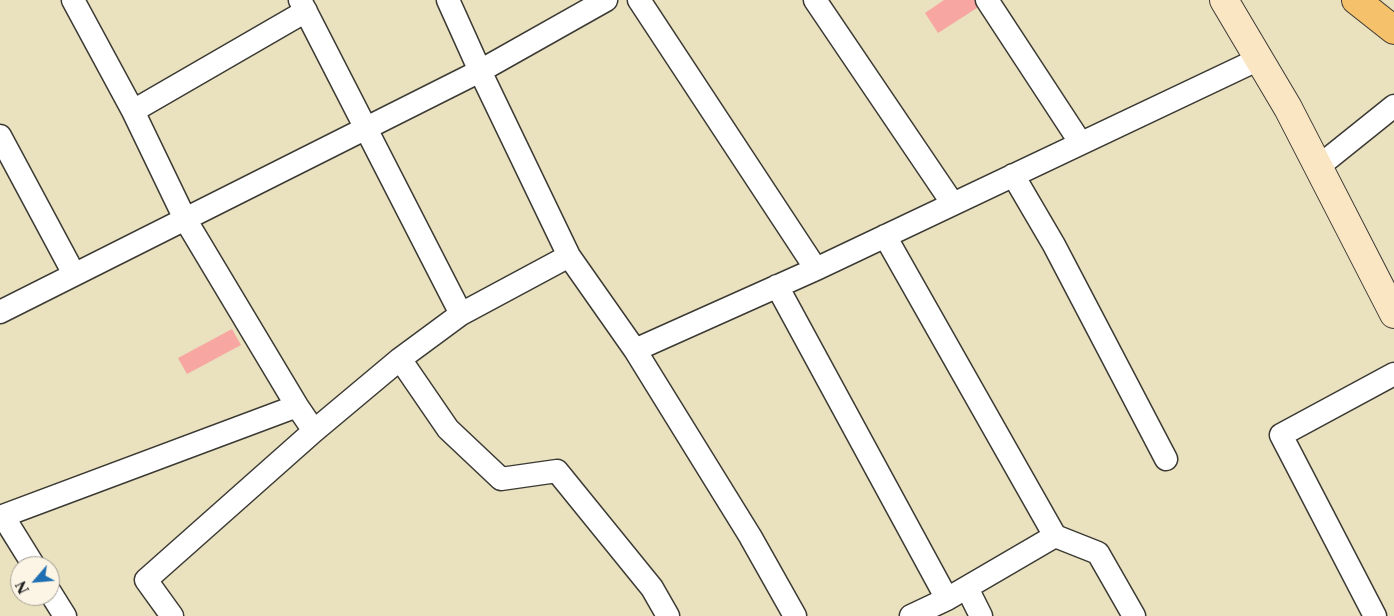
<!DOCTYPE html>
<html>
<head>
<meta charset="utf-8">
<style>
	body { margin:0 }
	#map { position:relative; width:1394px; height:616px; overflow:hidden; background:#eae1be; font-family:"Libre Caslon Text",serif }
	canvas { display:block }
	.north { position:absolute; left:10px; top:556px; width:50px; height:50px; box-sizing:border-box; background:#fcf5e5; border:1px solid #a29e95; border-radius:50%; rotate:243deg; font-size:14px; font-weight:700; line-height:20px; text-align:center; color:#1c1c1c }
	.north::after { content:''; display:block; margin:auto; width:18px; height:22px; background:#1f6fb2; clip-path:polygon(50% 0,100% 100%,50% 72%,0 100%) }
</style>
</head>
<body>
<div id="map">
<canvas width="1394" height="616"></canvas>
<div class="north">N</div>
</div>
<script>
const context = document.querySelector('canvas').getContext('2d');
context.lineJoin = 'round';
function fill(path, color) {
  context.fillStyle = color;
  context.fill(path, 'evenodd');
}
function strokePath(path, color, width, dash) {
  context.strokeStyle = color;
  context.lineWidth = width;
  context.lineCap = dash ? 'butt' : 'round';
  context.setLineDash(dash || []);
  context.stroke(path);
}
const building = new Path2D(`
	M944 0H977L980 6 938 33 925 13Z
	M232 329 241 345 187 374 178 358Z`);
const minor = new Path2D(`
	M73 0 133 111 185 219 297 406 314 431
	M300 0 461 314
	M448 0 480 71 569 256 635 350 750 536 795 616
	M639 0 816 269
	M815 0 953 204
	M987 0 1080 142
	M133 111 306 11
	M0 136 74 274
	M1318 167 1394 106
	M1013 175 1054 245 1166 459
	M885 236 1055 536
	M777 286 947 599
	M0 312 480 71 606 0
	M635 350 816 269 1259 59
	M400 359 448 429 501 479 557 471 652 588 668 616
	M3 516 34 566
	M0 517 297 406
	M967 588 981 616
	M50 592 65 616
	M172 616 146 580 314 431 400 359 461 314 569 256
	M911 616 947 599 1055 536 1098 553 1134 616
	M1375 616 1281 435 1394 374`);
const secondary = new Path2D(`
	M1224 0 1288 108 1394 314`);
const primary = new Path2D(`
	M1356 0 1394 30`);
fill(building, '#f7a6a2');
strokePath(minor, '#3b3a34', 25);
strokePath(secondary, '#3b3a34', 30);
strokePath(primary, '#3b3a34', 30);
strokePath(minor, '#fff', 22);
strokePath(secondary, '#fbe6c4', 28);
strokePath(primary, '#f6c16b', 28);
</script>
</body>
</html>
